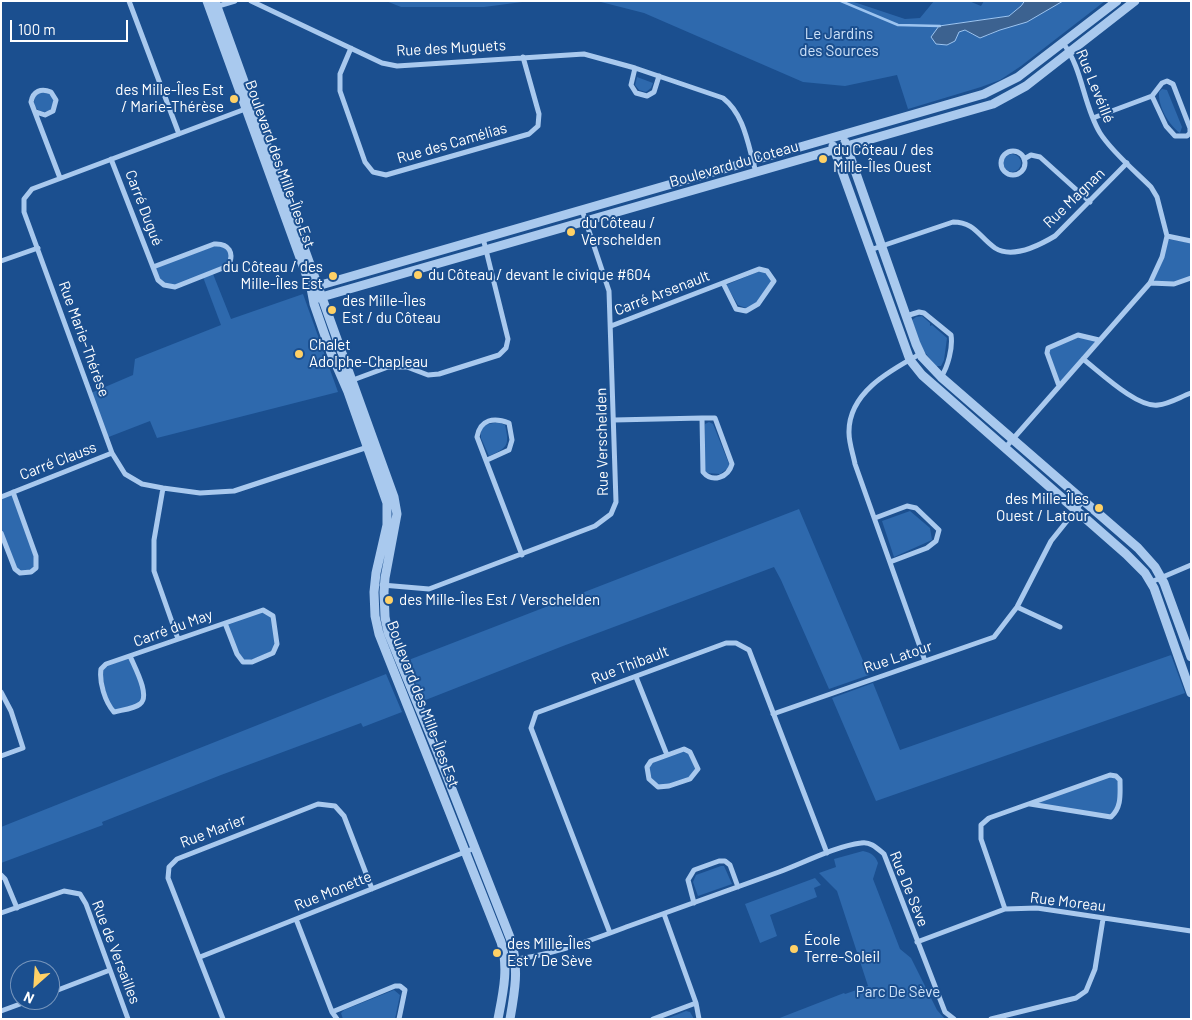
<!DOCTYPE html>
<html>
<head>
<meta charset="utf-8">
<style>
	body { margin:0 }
	#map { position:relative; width:1192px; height:1020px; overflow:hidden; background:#1b4f8f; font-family:Barlow,sans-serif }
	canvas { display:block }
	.frame { position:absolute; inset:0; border:2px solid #fff; pointer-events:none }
	.north { position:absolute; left:10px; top:960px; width:50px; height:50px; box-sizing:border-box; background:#1b4f8f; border:1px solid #7695bc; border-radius:50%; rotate:206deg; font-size:14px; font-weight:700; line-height:20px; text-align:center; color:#fff }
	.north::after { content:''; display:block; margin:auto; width:18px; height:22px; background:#ffd166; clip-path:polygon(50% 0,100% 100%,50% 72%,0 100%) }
	.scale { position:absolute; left:10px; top:20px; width:118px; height:22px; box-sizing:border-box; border:2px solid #fff; border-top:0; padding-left:6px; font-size:15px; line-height:18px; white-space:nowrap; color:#fff; -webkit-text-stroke:4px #1b4f8f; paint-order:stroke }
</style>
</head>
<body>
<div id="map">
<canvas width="1192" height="1020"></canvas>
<div class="frame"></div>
<div class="north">N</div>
<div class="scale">100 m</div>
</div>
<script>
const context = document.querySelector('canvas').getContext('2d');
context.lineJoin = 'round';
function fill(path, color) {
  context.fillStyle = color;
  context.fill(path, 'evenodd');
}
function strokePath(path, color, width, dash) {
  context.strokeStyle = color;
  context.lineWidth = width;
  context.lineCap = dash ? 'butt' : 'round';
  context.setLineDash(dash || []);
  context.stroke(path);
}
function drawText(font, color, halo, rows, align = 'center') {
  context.font = font + ' Barlow,sans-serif';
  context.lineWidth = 4;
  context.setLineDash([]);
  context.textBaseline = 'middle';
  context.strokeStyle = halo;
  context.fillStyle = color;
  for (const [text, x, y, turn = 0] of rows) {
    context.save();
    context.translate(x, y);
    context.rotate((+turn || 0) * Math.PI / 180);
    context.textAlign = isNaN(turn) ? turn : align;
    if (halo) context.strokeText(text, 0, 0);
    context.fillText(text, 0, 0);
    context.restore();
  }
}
const green = new Path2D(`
	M386 1H530L484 7H401Z
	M597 1H851L905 19 920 18 934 1H969L981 6 984 1H1025L1021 6 1009 16 939 26 959 32 965 30 973 35 987 36 1050 8 1063 1H1105L1021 66 1000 80 981 87 908 109 897 75 845 86 803 82 644 13Z
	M637 77 653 83 651 88 646 92 639 90 635 85Z
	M1162 89 1167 90 1182 127 1180 133C1169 125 1158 107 1159 92Z
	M34 102a10 10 0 1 1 20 0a10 10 0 1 1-20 0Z
	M1003 163a9 9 0 1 1 18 0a9 9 0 1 1-18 0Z
	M1167 239 1191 243V277L1173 283 1153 281Z
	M221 244 231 252 228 266 175 287 164 285 153 267Z
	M760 271 766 273 772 280 757 302 746 308 738 305 726 285Z
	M213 274 231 319 303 294 338 392 157 438 150 421 106 438 91 393 133 375 135 359 221 325 203 277Z
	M922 316 930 323V326L932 325 947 338 944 360 941 366H936L922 349 912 320 916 317Z
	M1078 337 1097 341 1059 383 1048 354 1049 349Z
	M498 422 505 425C510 446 507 448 489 456L481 438V428L485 425Z
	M709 422 713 424 729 464 728 468 720 474 707 473 704 469 705 424Z
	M13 492 36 556V568L20 573 15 569 1 533V497Z
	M799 509 869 675 829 689 781 580 774 567 563 646 423 701 406 661Z
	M910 511 930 528 932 540 894 557 882 521Z
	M263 610 273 616 277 644 273 653 243 662 225 623Z
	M1171 655 1185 693 876 801 832 698 873 683 900 750Z
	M130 656 144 691 139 705 114 712 109 707 101 669 106 664Z
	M386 674 402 712 363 727 361 723 221 775 102 822 103 825 1 863V827Z
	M684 749 690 752 698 769 690 779 658 787 649 779 647 767 651 761Z
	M1110 775 1120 780 1119 803 1111 817 1030 804Z
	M863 851C871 853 875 855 878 863L873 879 900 949 911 958 937 1010 945 1019H777L844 993 845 994 868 986 837 891 819 873 836 867 834 859Z
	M721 866H724L732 884 698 896 693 882 696 875Z
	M815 878 821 885 814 888 817 897 770 915 777 936 760 943 745 904Z
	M394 990 400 995 395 1019H343L341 1013 344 1010Z
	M686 1011 690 1012 694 1019H666Z`);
const water = new Path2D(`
	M1025 1H1063L1027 22 1000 30 980 38 965 30 959 32 955 41 947 45 936 44 931 37 939 26 1009 16 1021 6Z`);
const stream = new Path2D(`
	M841 1 898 25 940 26`);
const minor = new Path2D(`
	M129 1 179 134
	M251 1 382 63 397 66 584 54 635 68 723 98C745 115 748 146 756 172
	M215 7 235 1
	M351 48 340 74V91L365 162 373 172 386 175 529 134 538 126 539 114 523 57
	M635 68 631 85 636 93 647 96 654 92 659 76
	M248 108 32 189 24 199V212L112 453 125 474 142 484 163 488 200 493 234 491 368 447
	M36 112 45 115 53 111 56 100 51 92C41 88 33 91 31 102L60 178
	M1093 118 1152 96 1162 83 1167 81 1173 84 1190 128V133L1187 136H1175L1166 126 1152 96
	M1001 163a12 12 0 1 1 24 0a12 12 0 1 1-24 0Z
	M111 159 158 280 164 285 175 287 228 266C235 253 229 243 214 244L153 267
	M1024 159 1031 155 1040 157 1090 202
	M1167 236 1191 241
	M870 250 953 222C975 222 979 237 995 248 1012 259 1040 245 1055 236L1127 163
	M1 261 38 248
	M1150 283 1174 284 1191 278
	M906 316 919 312 924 313 951 335C953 347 948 367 941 377
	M611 326 759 269 767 271 774 281 758 304 746 311 736 309 723 283
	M920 354C889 371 848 393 849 433 849 443 853 454 855 464L925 661
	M1083 359C1100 372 1137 408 1158 405 1169 404 1180 397 1191 393
	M353 380 388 367H407L428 375 439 374 499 355 506 348 508 339 483 238
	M1059 386 1047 353 1048 348 1078 335 1099 340
	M614 420 702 418H715L732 464C728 478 712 483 703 472L702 418
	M1005 448 1150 283 1162 257 1167 236 1157 197 1151 187C1135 171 1112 152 1100 133 1083 105 1083 69 1063 43
	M487 460 509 450 512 440 509 423C494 417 480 419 477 437L522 555
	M163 488 154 540V571L178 639
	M1 497 112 453
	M875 518 907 506 916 508 939 530 936 541 927 548 890 562
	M1 533 15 569 20 573 31 572 36 568V556L13 492
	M1151 582 1191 565
	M382 585 429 589 595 526 611 514 616 502 609 291 582 210
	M1017 607 1060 627
	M130 656C134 666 151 696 140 704 134 709 121 710 114 712 105 702 99 682 101 669L106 664 263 610 273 616 277 644 273 653 252 662H243L237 654 225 623
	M636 677 667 755
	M1 692 11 711 23 748 1 756
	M773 714 994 637 1017 607 1051 541 1083 501
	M684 749 690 752 698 769 690 779 669 786 658 787 649 779 647 767 651 761Z
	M1 875 5 879 17 908
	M694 903 688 880 694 870 719 861H725L730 865 738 887
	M1005 909 981 839V825L989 818 1110 775 1116 776 1120 780C1120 794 1122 807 1111 817L1030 804
	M1 913 64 891 80 894 86 904 128 1019
	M664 914 696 1003 699 1019
	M296 919 332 1012 337 1019
	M610 933 531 728 536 713 726 643H736L749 650 827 853
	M917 942 1005 909 1037 908 1191 931
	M200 957 475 848
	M506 960C548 957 589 941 629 926 679 908 729 890 779 872 803 863 836 846 861 843 870 841 877 848 884 854L945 1012 954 1019
	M50 993 110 970
	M1 1011 31 1000
	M332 1012 395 986H400L405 990 399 1019
	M223 1019 168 878 169 867 177 859 318 804 335 806 344 816 372 889
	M653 1019 696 1003
	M991 1019 1076 998 1086 991 1095 969 1103 919`);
const tertiary = new Path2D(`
	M207 1 311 288 314 304 331 353 348 392 387 503V525L376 573 374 592 375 616 379 634 501 942C509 968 503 993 498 1019
	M215 1 394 497 397 514 385 578 384 592 385 617 388 632 437 751 511 940C519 968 515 991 510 1019
	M845 142 916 344 922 357 941 377 1138 548 1155 567 1164 583 1191 657
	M833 146 910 360 922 375 1126 554 1145 573 1154 588 1191 693
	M314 287 984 94 1018 77 1117 1
	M318 298 993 104 1026 86 1135 1`);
const markers = [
	[234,99,5,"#ffd166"],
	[823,159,5,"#ffd166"],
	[571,232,5,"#ffd166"],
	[418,275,5,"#ffd166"],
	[333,276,5,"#ffd166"],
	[332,310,5,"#ffd166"],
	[299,354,5,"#ffd166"],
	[1099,508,5,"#ffd166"],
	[389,600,5,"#ffd166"],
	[794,949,5,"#ffd166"],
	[497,953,5,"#ffd166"]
];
const parkNames = [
	["Le Jardins",839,34],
	["des Sources",839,51],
	["Parc De Sève",898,992]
];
const streetNames = [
	["Rue des Muguets",451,48,-3],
	["Rue Levéillé",1095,86,68],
	["Rue des Camélias",452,143,-16],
	["Boulevard des Mille-Îles Est",280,164,70],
	["Boulevard du Coteau",734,164,-16],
	["Rue Magnan",1074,198,-44],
	["Carré Dugué",144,208,69],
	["Carré Arsenault",662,293,-21],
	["Rue Marie-Thérèse",84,339,70],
	["Rue Verschelden",602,442,-91],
	["Carré Clauss",58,461,-21],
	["Carré du May",173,628,-20],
	["Rue Latour",898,657,-19],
	["Rue Thibault",630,665,-21],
	["Boulevard des Mille-Îles Est",423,704,69],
	["Rue Marier",213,831,-21],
	["Rue De Sève",909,889,68],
	["Rue Monette",333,891,-22],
	["Rue Moreau",1068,902,7],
	["Rue de Versailles",116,952,69]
];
const poiNames = [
	["des Mille-Îles Est",224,90,"right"],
	["/ Marie-Thérèse",224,107,"right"],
	["du Côteau / des",833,150],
	["Mille-Îles Ouest",833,167],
	["du Côteau /",581,223],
	["Verschelden",581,240],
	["du Côteau / des",323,267,"right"],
	["Mille-Îles Est",323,284,"right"],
	["du Côteau / devant le civique #604",428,275],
	["des Mille-Îles",342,301],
	["Est / du Côteau",342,318],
	["Chalet",309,345],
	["Adolphe-Chapleau",309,362],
	["des Mille-Îles",1089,499,"right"],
	["Ouest / Latour",1089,516,"right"],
	["des Mille-Îles Est / Verschelden",399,600],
	["École",804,940],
	["Terre-Soleil",804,957],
	["des Mille-Îles",507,944],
	["Est / De Sève",507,961]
];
fill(green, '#2e69ad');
fill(water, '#3c6290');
strokePath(water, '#9cc4f0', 1);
strokePath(stream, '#9cc4f0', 2.5);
strokePath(minor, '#a9c9ee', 5);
strokePath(tertiary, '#a9c9ee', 9);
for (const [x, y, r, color] of markers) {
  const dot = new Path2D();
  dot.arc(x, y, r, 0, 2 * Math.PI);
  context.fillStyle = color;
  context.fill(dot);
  strokePath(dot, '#1b4f8f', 2);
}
drawText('15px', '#cfe3fa', '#1b4f8f', parkNames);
drawText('15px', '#fff', '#1b4f8f', streetNames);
drawText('15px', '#fff', '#1b4f8f', poiNames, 'left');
</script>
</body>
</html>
